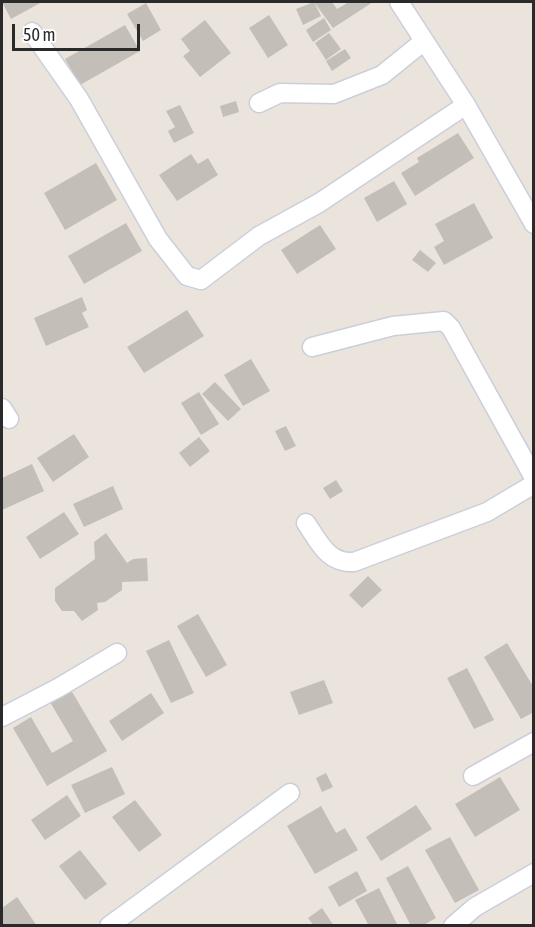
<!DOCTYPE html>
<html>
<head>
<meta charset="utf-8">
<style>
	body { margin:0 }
	#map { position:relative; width:535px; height:927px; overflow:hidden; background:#eae4dd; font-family:"Asap Condensed",sans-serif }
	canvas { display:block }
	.frame { position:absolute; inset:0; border:3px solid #2a2a2a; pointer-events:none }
	.scale { position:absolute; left:12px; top:24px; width:128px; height:27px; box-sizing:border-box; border:3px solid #2a2a2a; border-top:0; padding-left:8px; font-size:18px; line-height:21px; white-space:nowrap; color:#2a2a2a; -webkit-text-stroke:4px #fff; paint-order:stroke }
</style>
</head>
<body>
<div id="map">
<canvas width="535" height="927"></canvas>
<div class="frame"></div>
<div class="scale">50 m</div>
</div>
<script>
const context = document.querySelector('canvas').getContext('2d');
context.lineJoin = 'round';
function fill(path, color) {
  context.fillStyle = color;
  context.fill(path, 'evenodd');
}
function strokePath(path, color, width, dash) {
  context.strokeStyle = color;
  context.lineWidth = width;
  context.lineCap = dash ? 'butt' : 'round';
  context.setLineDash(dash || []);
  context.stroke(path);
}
const building = new Path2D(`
	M2 2H42L11 19Z
	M314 2 321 16 303 25 296 9Z
	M314 2H332L337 9 349 2H373L333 28Z
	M146 3 161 30 143 41 127 14Z
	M269 15 288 45 268 58 249 28Z
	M324 18 331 30 313 42 306 30Z
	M205 20 231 53 200 77 183 56 190 51 181 39Z
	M125 25 140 51 80 85 65 59Z
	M329 33 341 49 326 60 315 43Z
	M345 49 351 58 332 71 326 61Z
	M236 101 239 112 223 117 220 106Z
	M180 105 194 133 174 143 168 131 175 127 166 111Z
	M458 133 474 158 415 196 401 173 419 162 417 158Z
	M191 154 198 164 208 158 218 175 177 201 159 175Z
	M96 163 117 200 65 230 44 193Z
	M394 181 407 204 377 222 364 198Z
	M474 203 493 238 444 265 434 247 444 241 435 224Z
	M126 223 142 251 84 284 68 256Z
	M320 225 336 249 297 274 281 250Z
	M420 250 436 263 428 272 412 260Z
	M82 297 87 310 82 313 89 327 46 346 34 318Z
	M187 310 204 336 144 373 127 347Z
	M251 359 270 391 243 406 224 375Z
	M215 382 241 409 228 421 202 394Z
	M199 392 219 424 201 435 181 403Z
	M286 426 296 446 285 451 275 431Z
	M74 434 89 457 53 482 37 458Z
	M199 437 210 451 190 467 179 453Z
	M32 464 44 491 2 510V478Z
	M336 480 343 491 330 499 323 488Z
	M113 486 123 509 84 527 73 504Z
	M64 512 79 534 40 559 26 537Z
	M106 533 127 563 133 559 147 558 148 581 122 582V590L105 602 97 603 98 610 82 621 74 611H62L55 601V588L95 559 94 542Z
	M368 576 382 590 362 608 349 595Z
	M198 614 227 665 206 677 177 626Z
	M169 640 194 693 171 703 146 651Z
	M507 643 534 688V712L521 719 484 657Z
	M467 668 494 720 474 729 447 678Z
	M324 680 333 703 299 715 290 692Z
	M71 690 107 751 47 786 13 728 31 717 52 753 73 741 50 702Z
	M151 693 164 713 122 741 109 721Z
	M112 767 125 794 85 813 71 785Z
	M326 773 333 787 322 792 316 778Z
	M500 777 520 810 475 837 455 804Z
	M67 795 81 816 45 840 31 820Z
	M135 800 162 835 139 852 112 817Z
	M416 805 432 829 381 861 366 837Z
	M321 806 336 833 345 828 358 850 315 874 287 826Z
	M450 837 479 890 455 903 425 850Z
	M80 850 107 884 85 900 59 866Z
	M408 866 436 918 422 926H411L386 878Z
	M357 871 367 891 339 907 328 887Z
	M379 888 398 926H369L355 900Z
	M17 897 37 926H2V908Z
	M322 908 334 926H314L308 918Z`);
const minor = new Path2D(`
	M399 2 466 105 534 224
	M32 32 79 99 158 239 187 276 201 280 259 236 319 203 466 105
	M259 103 280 93 334 94 382 75 424 41
	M312 347 393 326 444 321 451 328 534 478
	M2 408 9 419
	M306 523C319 542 328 564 354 562L487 512 534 484
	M2 717 58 688 117 653
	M473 776 534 742
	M109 926 290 793
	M453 926 475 907 534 873`);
fill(building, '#c3bfb8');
strokePath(minor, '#cbcfda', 21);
strokePath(minor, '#fff', 18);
</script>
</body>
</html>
